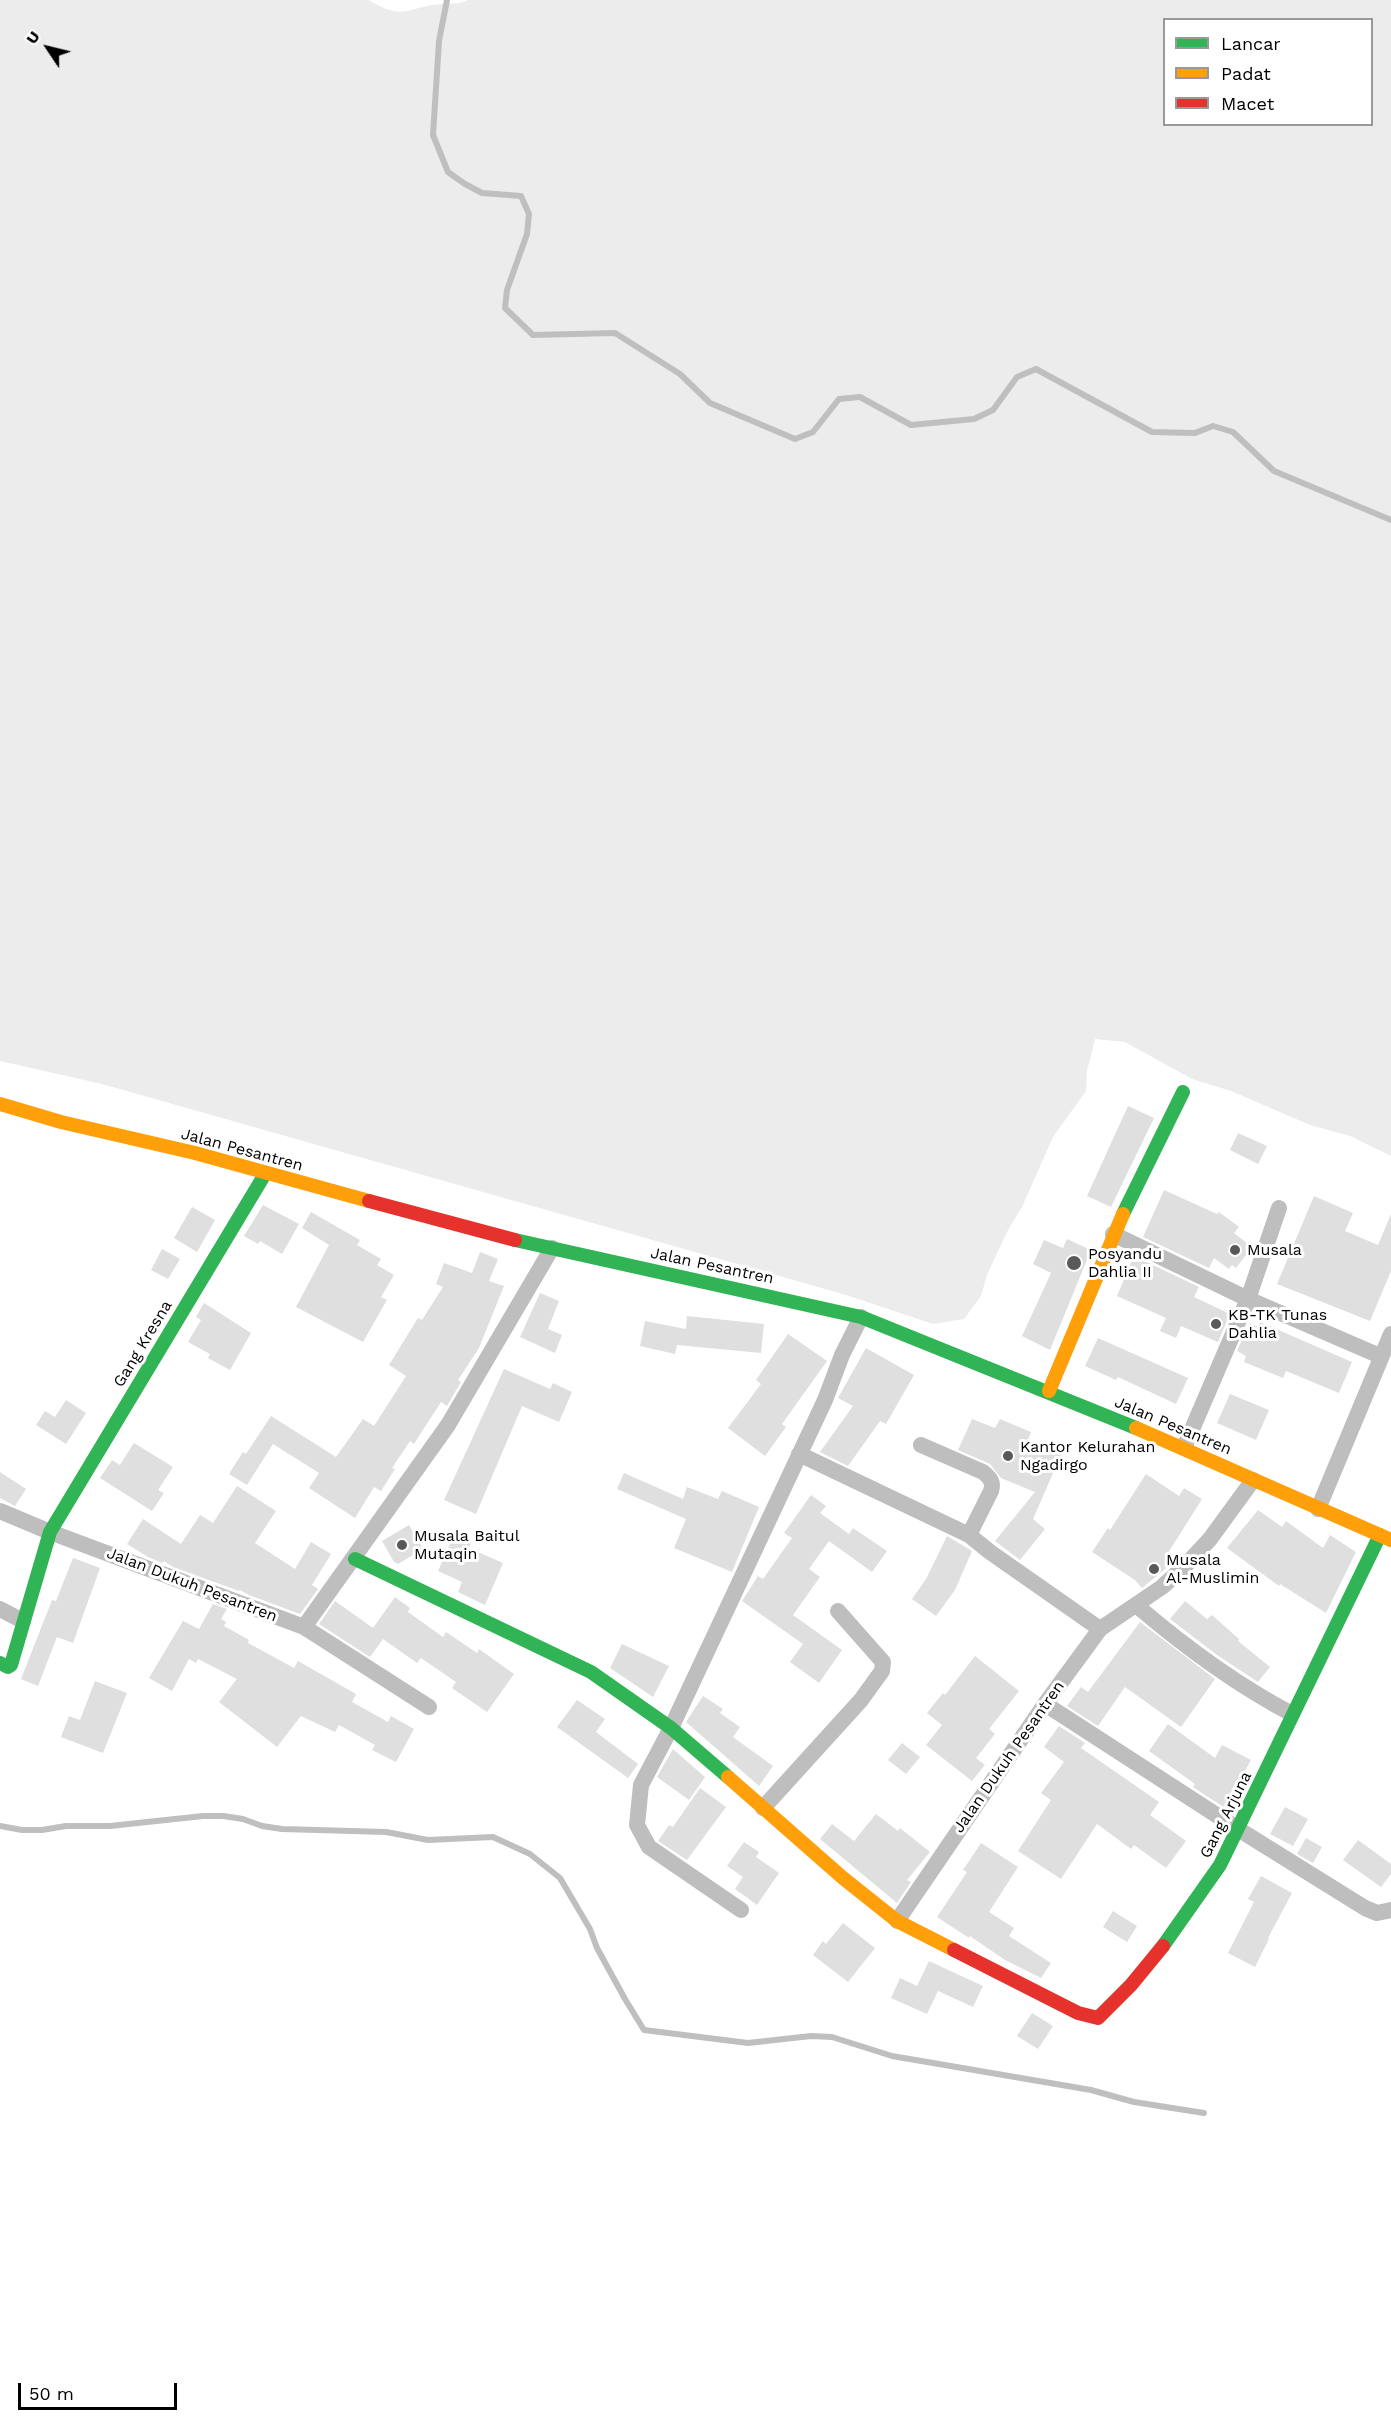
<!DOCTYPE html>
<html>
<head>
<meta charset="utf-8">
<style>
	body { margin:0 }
	#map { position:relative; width:1391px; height:2428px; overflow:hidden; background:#fff; font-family:"Work Sans",sans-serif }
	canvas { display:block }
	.legend { position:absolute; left:1163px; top:18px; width:210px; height:108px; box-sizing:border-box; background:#fff; border:2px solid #999; margin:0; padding:8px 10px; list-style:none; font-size:18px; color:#000 }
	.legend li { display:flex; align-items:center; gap:12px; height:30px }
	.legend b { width:30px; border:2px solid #999 }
	.north { position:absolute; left:18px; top:18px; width:60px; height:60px; -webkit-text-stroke:4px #fff; paint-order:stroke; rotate:305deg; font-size:16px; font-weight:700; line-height:24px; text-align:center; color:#000 }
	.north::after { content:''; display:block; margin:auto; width:21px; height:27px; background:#000; clip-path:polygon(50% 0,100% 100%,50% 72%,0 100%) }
	.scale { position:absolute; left:18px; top:2383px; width:159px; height:27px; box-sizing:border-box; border:3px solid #000; border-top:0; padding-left:8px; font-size:18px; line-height:21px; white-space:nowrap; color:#000; -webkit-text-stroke:4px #fff; paint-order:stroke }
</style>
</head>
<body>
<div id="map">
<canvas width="1391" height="2428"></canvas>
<ul class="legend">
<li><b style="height:8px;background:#30b455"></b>Lancar</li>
<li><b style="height:8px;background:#ff9f0a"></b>Padat</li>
<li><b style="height:8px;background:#e5322d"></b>Macet</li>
</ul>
<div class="north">U</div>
<div class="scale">50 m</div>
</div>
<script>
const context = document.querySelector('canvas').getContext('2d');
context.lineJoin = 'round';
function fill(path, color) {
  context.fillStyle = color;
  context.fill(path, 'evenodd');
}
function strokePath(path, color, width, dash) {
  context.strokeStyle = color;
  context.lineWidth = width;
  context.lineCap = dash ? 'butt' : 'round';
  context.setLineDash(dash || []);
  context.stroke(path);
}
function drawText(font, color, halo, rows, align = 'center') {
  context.font = font + ' "Work Sans",sans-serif';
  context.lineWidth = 6;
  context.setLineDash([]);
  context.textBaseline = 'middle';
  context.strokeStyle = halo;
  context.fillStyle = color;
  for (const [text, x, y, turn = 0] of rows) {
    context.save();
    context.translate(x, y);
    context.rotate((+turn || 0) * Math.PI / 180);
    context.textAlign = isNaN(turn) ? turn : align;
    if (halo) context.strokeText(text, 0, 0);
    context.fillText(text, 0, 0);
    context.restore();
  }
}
const green = new Path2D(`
	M0 0H368C405 21 404 8 440 4 451 3 458 5 468 0H1391V1156L1350 1136 1310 1125 1231 1091 1192 1079 1125 1042 1095 1039 1087 1071 1086 1091 1053 1137 1022 1207 1007 1232 987 1275 981 1296 964 1319 933 1324 846 1295 783 1277 102 1084 0 1061ZM1164 20H1372V124H1164Z`);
const stream = new Path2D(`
	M447 0 439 41 433 135 448 172 465 184 482 193 521 196 529 214 527 234 507 290 505 308 533 335 615 333 680 374 710 403 795 439 813 432 839 399 860 397 911 425 974 419 993 410 1017 377 1036 369 1152 432 1195 433 1213 426 1233 432 1274 471 1391 520
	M0 1826 22 1830H42L66 1826H110L203 1816H223L243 1819 262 1826 282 1829 386 1832 428 1840 493 1837 530 1854 560 1878 590 1929 597 1948 625 1999 644 2030 748 2043 811 2036 832 2037 892 2056 1091 2090 1134 2102 1204 2113`);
const building = new Path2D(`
	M1128 1106 1154 1118 1111 1207 1087 1196Z
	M1238 1133 1267 1146 1258 1164 1230 1150Z
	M1164 1190 1217 1214 1219 1212 1239 1227 1234 1233 1252 1247 1236 1268 1232 1265 1229 1269 1214 1258 1209 1268 1143 1237Z
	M1314 1196 1353 1213 1345 1231 1378 1245 1391 1214V1271L1370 1321 1277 1284Z
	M263 1205 299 1224 282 1254 260 1241 258 1244 244 1236Z
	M192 1207 215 1220 197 1252 174 1238Z
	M311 1212 360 1240 357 1245 381 1259 377 1265 394 1275 381 1297 387 1300 363 1342 296 1307 329 1245 302 1228Z
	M1067 1239 1091 1250 1050 1350 1022 1336 1051 1273 1033 1264 1044 1240 1063 1248Z
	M162 1249 180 1259 168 1279 151 1270Z
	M480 1252 498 1259 489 1281 504 1286 479 1348 458 1380 461 1382 447 1406 441 1402 414 1444 410 1441 392 1468 395 1469 381 1491 374 1487 355 1518 309 1488 319 1473 273 1444 247 1485 229 1474 243 1452 246 1454 271 1416 336 1457 363 1419 374 1426 406 1376 389 1365 418 1318 422 1320 443 1287 436 1284 444 1263 472 1273Z
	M1134 1256 1199 1287 1194 1297 1230 1314 1218 1342 1181 1326 1176 1338 1160 1331 1166 1318 1117 1296Z
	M540 1293 559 1301 548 1329 562 1335 555 1353 520 1337Z
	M204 1303 251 1333 230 1370 208 1358 210 1354 188 1342 201 1320 196 1317Z
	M687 1316 764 1324 761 1353 677 1345 675 1354 640 1346 645 1321 686 1329Z
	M1260 1322 1352 1362 1339 1393 1286 1371 1283 1378 1244 1362 1246 1356 1237 1351 1249 1323 1258 1327Z
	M788 1334 827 1361 782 1424 786 1427 765 1456 728 1428 761 1384 756 1380Z
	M1098 1338 1188 1378 1176 1404 1118 1377 1116 1380 1085 1366Z
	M866 1348 914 1375 886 1424 880 1421 848 1466 820 1452 853 1406 838 1398Z
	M504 1369 550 1389 553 1383 572 1392 559 1422 522 1406 476 1514 444 1500Z
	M1230 1394 1269 1410 1256 1440 1217 1423Z
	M66 1400 86 1413 66 1444 36 1425 45 1411 55 1417Z
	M972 1419 995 1428 1000 1419 1031 1432 1028 1440 1061 1455 1033 1519 1045 1529 1020 1560 995 1541 1035 1492 1001 1478 990 1464 958 1450Z
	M134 1443 173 1467 158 1490 164 1493 152 1511 100 1478 112 1460 120 1465Z
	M0 1472 26 1489 15 1506 0 1498Z
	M624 1473 683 1499 687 1487 718 1499 722 1491 759 1507 732 1572 674 1548 686 1519 617 1489Z
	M1146 1474 1179 1496 1184 1488 1202 1499 1168 1553 1175 1561 1142 1588 1135 1580 1092 1552 1108 1528 1110 1530Z
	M237 1486 276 1511 255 1543 295 1569 311 1542 331 1554 312 1585 318 1589 300 1614 249 1595 240 1590 239 1591 173 1567 164 1561 162 1563 148 1557 127 1544 143 1519 181 1544 200 1515 213 1523Z
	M811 1495 826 1506 820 1513 849 1534 853 1528 887 1551 872 1572 829 1541 809 1569 820 1577 793 1615 842 1650 819 1683 790 1662 803 1644 742 1601 758 1576 763 1579 792 1538 784 1533Z
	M1258 1510 1282 1527 1286 1521 1323 1548 1330 1535 1356 1552 1326 1613 1280 1584 1279 1586 1227 1548Z
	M409 1525 423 1549 398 1564 394 1562 382 1541Z
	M454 1535 471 1543 469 1548 503 1563 485 1605 458 1592 462 1582 438 1571Z
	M947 1536 972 1551 955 1590 936 1616 912 1599 926 1579Z
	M73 1558 100 1568 73 1643 57 1637 38 1686 21 1679 52 1600 56 1601Z
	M395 1597 410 1608 408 1612 443 1637 446 1632 477 1653 479 1649 514 1674 487 1712 452 1688 456 1682 421 1658 417 1663 383 1639 370 1657 319 1624 335 1601 373 1628Z
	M1185 1601 1207 1619 1212 1615 1239 1639 1238 1641 1270 1667 1258 1682 1217 1655 1170 1619Z
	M213 1604 227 1609 221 1619 226 1622 224 1626 249 1640 248 1643 294 1668 298 1661 356 1694 352 1702 388 1722 391 1716 414 1729 396 1762 372 1750 375 1745 339 1725 335 1732 301 1716 277 1747 219 1702 237 1679 198 1659 196 1663 189 1659 172 1691 149 1678 183 1621 199 1629Z
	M1140 1622 1215 1679 1181 1727 1125 1687 1098 1726 1067 1706 1081 1687 1088 1692Z
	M622 1644 669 1666 653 1697 610 1668Z
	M975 1656 1019 1691 989 1729 995 1734 976 1758 985 1765 972 1781 926 1745 942 1725 927 1713 943 1693 945 1695Z
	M95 1681 127 1693 103 1753 61 1737 69 1716 80 1720Z
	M703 1696 723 1709 720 1713 740 1727 733 1737 773 1766 759 1786 686 1722Z
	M577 1700 605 1719 596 1732 638 1764 628 1778 557 1727Z
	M1168 1724 1215 1758 1222 1745 1251 1760 1225 1808 1193 1787 1195 1784 1149 1751Z
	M1059 1726 1085 1743 1081 1748 1159 1802 1150 1815 1186 1841 1166 1868 1134 1845 1131 1849 1097 1824 1061 1879 1018 1851 1051 1800 1041 1793 1064 1762 1044 1747Z
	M902 1743 920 1757 906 1774 888 1760Z
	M673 1749 705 1777 689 1800 657 1777Z
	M700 1788 726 1807 687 1860 658 1841 669 1825 673 1827Z
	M1285 1807 1308 1819 1293 1846 1270 1834Z
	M876 1814 898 1831 900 1828 930 1852 907 1880 911 1882 897 1903 820 1839 832 1824 854 1841Z
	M1306 1838 1322 1847 1313 1863 1297 1854Z
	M1358 1840 1391 1864V1874L1381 1887 1343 1860Z
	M744 1842 759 1852 756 1857 779 1873 757 1905 735 1889 743 1877 727 1866Z
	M981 1843 1018 1867 989 1912 1014 1928 1009 1936 1051 1963 1041 1978 1005 1960 970 1936 969 1938 937 1917 967 1872 963 1870Z
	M1261 1876 1292 1893 1268 1938 1269 1939 1255 1967 1228 1953 1254 1902 1248 1899Z
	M1113 1911 1137 1926 1127 1942 1103 1927Z
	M843 1923 875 1948 848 1982 813 1955 823 1941 826 1944Z
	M929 1961 983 1986 973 2007 938 1991 927 2014 891 1998 900 1978 917 1986Z
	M1032 2013 1053 2026 1038 2049 1017 2036Z`);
const street = new Path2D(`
	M1113 1234 1248 1299 1380 1356
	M1184 1448 1248 1299 1279 1208
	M799 1454 969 1535 991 1491C994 1482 990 1478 983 1472L921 1445
	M1318 1509 1391 1334
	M0 1511 50 1532 304 1627 429 1707
	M969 1535 990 1552 1100 1629
	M1136 1605C1185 1647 1235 1684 1292 1714
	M0 1609 23 1621
	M304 1627 448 1425 552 1248
	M1045 1704 1238 1829 1365 1908 1377 1913 1391 1910
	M763 1808 861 1700 882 1671 883 1662 838 1611
	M741 1910 649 1847 637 1825 641 1785 671 1728 825 1400 842 1355 861 1317
	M897 1921 1045 1704 1100 1629 1162 1587 1185 1566 1210 1539 1253 1480`);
const fast = new Path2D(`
	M1123 1214 1183 1092
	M515 1240 861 1317 1136 1428
	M355 1559 591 1672 671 1728 728 1777
	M0 1663 8 1667 11 1665 50 1532 265 1174
	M1163 1946 1220 1865 1380 1535`);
const slow = new Path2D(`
	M0 1104 61 1122 195 1153 369 1201
	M1049 1391 1123 1214
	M1136 1428 1391 1540
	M728 1777 843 1878 897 1921 954 1950`);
const jam = new Path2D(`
	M369 1201 515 1240
	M954 1950 1078 2013 1098 2018 1131 1985 1163 1946`);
const markers = [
	[1235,1250,6,"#595959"],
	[1074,1263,8,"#595959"],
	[1216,1324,6,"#595959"],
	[1008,1456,6,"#595959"],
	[402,1545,6,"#595959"],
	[1154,1569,6,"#595959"]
];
const streetNames = [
	["Jalan Pesantren",242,1150,15],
	["Jalan Pesantren",712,1266,12],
	["Gang Kresna",143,1344,-59],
	["Jalan Pesantren",1173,1426,23],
	["Jalan Dukuh Pesantren",192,1585,21],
	["Jalan Dukuh Pesantren",1009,1757,-55],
	["Gang Arjuna",1226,1815,-63]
];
const poiNames = [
	["Musala",1247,1250],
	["Posyandu",1088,1254],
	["Dahlia II",1088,1272],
	["KB-TK Tunas",1228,1315],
	["Dahlia",1228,1333],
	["Kantor Kelurahan",1020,1447],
	["Ngadirgo",1020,1465],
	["Musala Baitul",414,1536],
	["Mutaqin",414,1554],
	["Musala",1166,1560],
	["Al-Muslimin",1166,1578]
];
fill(green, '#ececec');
strokePath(stream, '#bfbfbf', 6);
fill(building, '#dfdfdf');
strokePath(street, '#bebebe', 16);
strokePath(fast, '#30b455', 14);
strokePath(slow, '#ff9f0a', 14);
strokePath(jam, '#e5322d', 14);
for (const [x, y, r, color] of markers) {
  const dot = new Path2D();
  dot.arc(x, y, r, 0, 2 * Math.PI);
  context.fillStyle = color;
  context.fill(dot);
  strokePath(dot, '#fff', 2);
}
drawText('16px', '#000', '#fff', streetNames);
drawText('16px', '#000', '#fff', poiNames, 'left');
</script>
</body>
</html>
